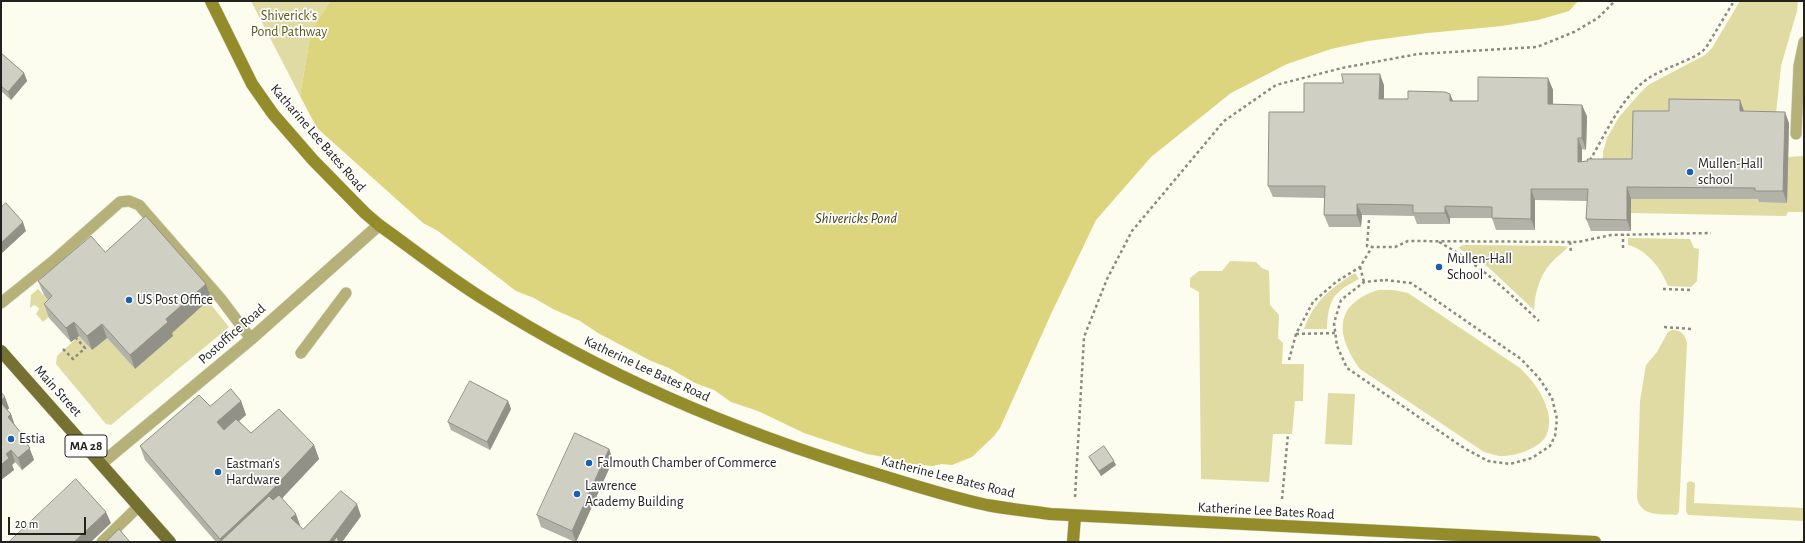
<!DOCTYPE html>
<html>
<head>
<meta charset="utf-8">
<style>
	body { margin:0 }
	#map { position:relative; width:1805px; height:543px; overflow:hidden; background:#fcfcef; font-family:"Alegreya Sans",sans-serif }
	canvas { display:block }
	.frame { position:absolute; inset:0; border:2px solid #22221e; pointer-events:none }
	.scale { position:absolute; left:8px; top:517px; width:78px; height:18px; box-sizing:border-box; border:2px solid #22221e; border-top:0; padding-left:5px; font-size:12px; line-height:14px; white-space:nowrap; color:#22221e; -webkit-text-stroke:3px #fff; paint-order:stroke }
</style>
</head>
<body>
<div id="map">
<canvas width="1805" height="543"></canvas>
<div class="frame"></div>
<div class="scale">20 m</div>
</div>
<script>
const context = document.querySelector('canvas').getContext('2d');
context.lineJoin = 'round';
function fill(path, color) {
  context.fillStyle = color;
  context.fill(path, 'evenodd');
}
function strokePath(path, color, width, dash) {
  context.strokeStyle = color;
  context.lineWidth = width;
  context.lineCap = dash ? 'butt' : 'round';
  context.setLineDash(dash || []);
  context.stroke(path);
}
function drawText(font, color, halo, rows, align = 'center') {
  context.font = font + ' "Alegreya Sans",sans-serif';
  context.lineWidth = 3.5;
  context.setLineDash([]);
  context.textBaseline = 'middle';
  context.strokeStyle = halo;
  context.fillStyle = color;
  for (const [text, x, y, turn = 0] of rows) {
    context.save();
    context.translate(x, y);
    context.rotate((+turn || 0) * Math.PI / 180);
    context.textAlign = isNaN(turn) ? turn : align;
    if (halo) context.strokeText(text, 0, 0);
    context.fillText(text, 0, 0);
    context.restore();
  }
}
const green = new Path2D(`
	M251 1H330L311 31 300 96Z
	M1740 1H1798L1797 11 1781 66 1775 123 1636 170H1603V152L1607 138 1619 117 1641 92 1648 85 1705 55 1712 48Z
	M1804 156V212H1788L1786 216H1784L1631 213V199H1759L1788 157Z
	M1628 238 1690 239 1694 248 1699 249 1697 281 1691 287 1668 286C1661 268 1647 250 1628 245Z
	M1463 245 1564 246 1568 247C1565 251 1560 254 1556 258 1541 271 1535 290 1534 310L1488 267 1460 249 1459 247Z
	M1230 261 1256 262 1262 268 1269 271 1270 305 1279 315 1278 338 1283 343 1282 364H1304L1303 401H1295L1292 434H1273L1269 482 1201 479 1199 292 1190 287V278L1199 271H1222Z
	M1355 273 1359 279C1333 292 1328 300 1327 329H1304C1314 301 1331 288 1355 273Z
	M38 289 57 310 43 322 36 314 39 309 38 307 34 305 30 308 31 295Z
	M1378 290H1394L1408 293 1520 368C1531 379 1543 393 1547 409 1550 417 1550 428 1546 436 1539 449 1513 457 1499 456 1494 455 1489 453 1484 452L1360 369C1336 335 1333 305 1378 290Z
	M208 301 229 327 111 425 106 424 56 364 57 356 79 336 92 350 107 338 135 369 173 336 171 333Z
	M1672 330C1682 330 1685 335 1687 343L1679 511 1677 515C1661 514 1641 517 1637 498L1640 401 1646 365 1657 352 1668 332Z
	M1328 393 1355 394 1352 445 1325 444Z
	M1690 481 1695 483 1694 503 1804 508V521L1688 515 1686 511 1687 483Z`);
const water = new Path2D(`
	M330 1H1578L1569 11 1538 20 1502 26 1428 33 1368 41 1331 49 1287 64 1231 93 1151 157 1096 220 1051 314 1000 428 994 436 972 457 952 465 942 464 932 466 904 463 895 459 867 454 804 433 758 411 731 402 714 390 695 383 669 368 651 361 598 333 580 321 553 309 534 298 516 291 438 231 423 223 317 128 300 96 311 31Z`);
const path = new Path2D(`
	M1590 160C1607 132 1622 94 1652 76 1668 67 1686 62 1702 52L1707 46 1734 1
	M1369 220 1367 246 1372 247
	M1439 242C1479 264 1506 290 1539 321
	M1570 242 1571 253
	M1623 248V234
	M1360 267 1364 282
	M1385 280 1411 283 1521 359 1539 378 1552 398 1557 419 1555 436 1550 446 1532 458 1510 464 1488 461 1464 448 1347 368 1337 346 1334 323 1341 300 1364 282Z
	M1663 289 1693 290
	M1664 327 1692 329
	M1296 334 1335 333
	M63 349 73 359 85 348 76 338
	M1289 360 1296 334 1313 302 1336 282 1360 267 1372 247H1395L1408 241 1578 242 1611 235 1711 233
	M1075 497 1084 337 1107 279 1132 231 1224 121 1276 85 1342 68 1418 54 1537 47 1574 32 1598 18 1615 1
	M1282 499 1288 434`);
const lane = new Path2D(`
	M1796 134 1799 66 1804 42
	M1 303 52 262 120 202 129 201 139 205 221 299 251 339
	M301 353 346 293
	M102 542 139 506`);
const street = new Path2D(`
	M102 463 251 339 379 225`);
const secondary = new Path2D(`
	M211 1 252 84 273 114 313 160 365 213 379 225C414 250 448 277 485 300 606 377 740 433 877 474 913 485 950 497 987 505 1008 509 1029 511 1050 514L1595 542
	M1073 542 1075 516`);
const primary = new Path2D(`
	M1 351 170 542`);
const wall = new Path2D(`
	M1 53 24 73 27 81 11 100 1 91Z
	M1548 78 1553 90V104L1587 116 1586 150 1582 149V161L1632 159 1744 111 1789 123 1787 203 1759 202 1758 199H1631V231H1591L1586 219 1587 201 1535 200V230H1496L1492 218H1450V224H1417L1414 216 1362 215 1361 227H1329L1324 215V198L1273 197 1268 186 1304 112 1384 85V99H1408L1450 94 1453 101H1478Z
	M105 252 211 298 172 333 173 336 135 369 107 338 92 350 79 336 71 342 49 318 44 304 48 300 44 295 38 281Z
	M1 392 9 408 7 410 11 414 14 424 26 439 34 460 22 470 15 462 12 465 14 470 1 480Z
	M241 401 246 415 239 421 251 433 314 445 319 459 282 498 300 525 299 526 303 529 361 516 342 542H216L145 460 140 446 210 406Z
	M508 401 511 409 490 450 451 430 448 422Z
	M609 449 613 460 576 542H575L541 527 537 515Z
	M1089 457 1116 465 1101 476 1091 461Z`);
const shadedWall = new Path2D(`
	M24 73 27 81 11 100 8 92Z
	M1380 74 1384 85V110L1379 99Z
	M1548 78 1553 90V116L1548 104Z
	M1450 94 1455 106 1450 101Z
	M1740 100 1744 111H1740Z
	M1582 105 1587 116 1586 150 1582 138Z
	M1785 112 1789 123 1787 203 1783 191Z
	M1578 138 1582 149V173L1578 162Z
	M1627 187 1631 199V231L1627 220Z
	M1531 189 1535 200V230L1531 219Z
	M1357 204 1362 215 1361 227 1357 215Z
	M1445 206 1450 218V224L1445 213Z
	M23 222 26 231 1 254V243Z
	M206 284 211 298 172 333 173 336 135 369 130 355 166 319Z
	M74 322 79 336 71 342 66 328Z
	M102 324 107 338 92 350 87 336Z
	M5 397 9 408 4 413 1 405V400Z
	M241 401 246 415 222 436 217 422Z
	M508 401 511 409 490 450 487 442Z
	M11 414 15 426 8 417Z
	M26 439 34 460 22 470 18 458 24 441Z
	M314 445 319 459 273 508 221 541 220 539Z
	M609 449 613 460 576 542 572 531Z
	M11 450 15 462 12 465 14 470 1 480V465L6 454Z
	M1114 461 1116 465 1101 476 1099 471Z
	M357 504 361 516 342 542H329Z
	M106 512 111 523 91 542H74Z
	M296 514 300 525 295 530 291 518Z`);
const building = new Path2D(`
	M1 53 24 73 8 92 1 86Z
	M1342 74H1380L1379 99H1408V91L1445 92 1450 94V101H1478V77L1548 78V104L1582 105V138H1578V162L1588 161 1587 159H1632L1633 111H1669V99L1740 100V111L1785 112 1783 191H1755V188L1627 187V220L1586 219 1588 189H1531V219L1492 218V207L1445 206V213H1413V205L1357 204V215H1324L1325 186H1268L1269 112H1304V83H1343Z
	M6 203 23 222 1 243V208Z
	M146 216 206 284 166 319 168 322 130 355 102 324 87 336 74 322 66 328 44 304 52 296 38 281 91 236 105 252Z
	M470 381 508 401 487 442 448 422Z
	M231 389 241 401 217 422 224 430 236 419 251 433 279 409 314 445 268 494 220 539 140 446 199 395 210 406Z
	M1 392 5 397 1 400Z
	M1 403 11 414 8 417 26 439 24 441 30 448 18 458 11 450 6 454 9 458 1 465Z
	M575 433 609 449 572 531 537 515Z
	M1104 446 1114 461 1099 471 1089 457Z
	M76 479 106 512 74 542H9Z
	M341 491 357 504 329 542H222L221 541 269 496 273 500 279 495 296 514 291 518 303 529Z
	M119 529 130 542H106Z
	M337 537 339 542H333Z`);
const markers = [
	[1690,172,4,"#1960b0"],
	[1439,267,4,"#1960b0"],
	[129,300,4,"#1960b0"],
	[11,439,4,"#1960b0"],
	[589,463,4,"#1960b0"],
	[218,472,4,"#1960b0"],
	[577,494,4,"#1960b0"]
];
const shields = [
	[86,446,42]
];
const shieldNames = [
	["MA 28",86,446]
];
const parkNames = [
	["Shiverick's",289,16],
	["Pond Pathway",289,32]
];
const streetNames = [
	["Katharine Lee Bates Road",318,138,49],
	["Postoffice Road",232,334,-41],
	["Katherine Lee Bates Road",647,369,25],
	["Main Street",58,391,48],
	["Katherine Lee Bates Road",948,477,14],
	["Katherine Lee Bates Road",1266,511,3]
];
const poiNames = [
	["Mullen-Hall",1698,164],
	["school",1698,180],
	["Mullen-Hall",1447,259],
	["School",1447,275],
	["US Post Office",137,300],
	["Estia",19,439],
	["Falmouth Chamber of Commerce",597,463],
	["Eastman's",226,464],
	["Hardware",226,480],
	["Lawrence",585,486],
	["Academy Building",585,502]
];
const waterNames = [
	["Shivericks Pond",856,218]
];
fill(green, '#dfdba3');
fill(water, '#dcd57d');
strokePath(lane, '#d9d9ce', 12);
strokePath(street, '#d9d9ce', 13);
strokePath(secondary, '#d9d9ce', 13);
strokePath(primary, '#d9d9ce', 13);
strokePath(path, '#8a8a82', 2.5, [3, 3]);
strokePath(lane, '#b5b178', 11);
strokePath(street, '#b5b178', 12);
strokePath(secondary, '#948c2b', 12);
strokePath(primary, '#767130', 12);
fill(wall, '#b2b2a8');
fill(shadedWall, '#919188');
fill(building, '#cfcfc3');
strokePath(building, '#919188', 1);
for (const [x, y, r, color] of markers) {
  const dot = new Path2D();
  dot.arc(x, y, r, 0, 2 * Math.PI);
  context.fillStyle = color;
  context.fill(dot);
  strokePath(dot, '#fff', 1.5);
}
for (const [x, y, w] of shields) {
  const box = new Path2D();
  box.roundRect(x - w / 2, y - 11, w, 22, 3);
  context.fillStyle = '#fff';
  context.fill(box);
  strokePath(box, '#22221e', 1);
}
drawText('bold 13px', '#22221e', null, shieldNames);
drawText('14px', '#5c5715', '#fff', parkNames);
drawText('14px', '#22221e', '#fff', streetNames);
drawText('14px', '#22221e', '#fff', poiNames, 'left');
drawText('italic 15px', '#413e18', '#fff', waterNames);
</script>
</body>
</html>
